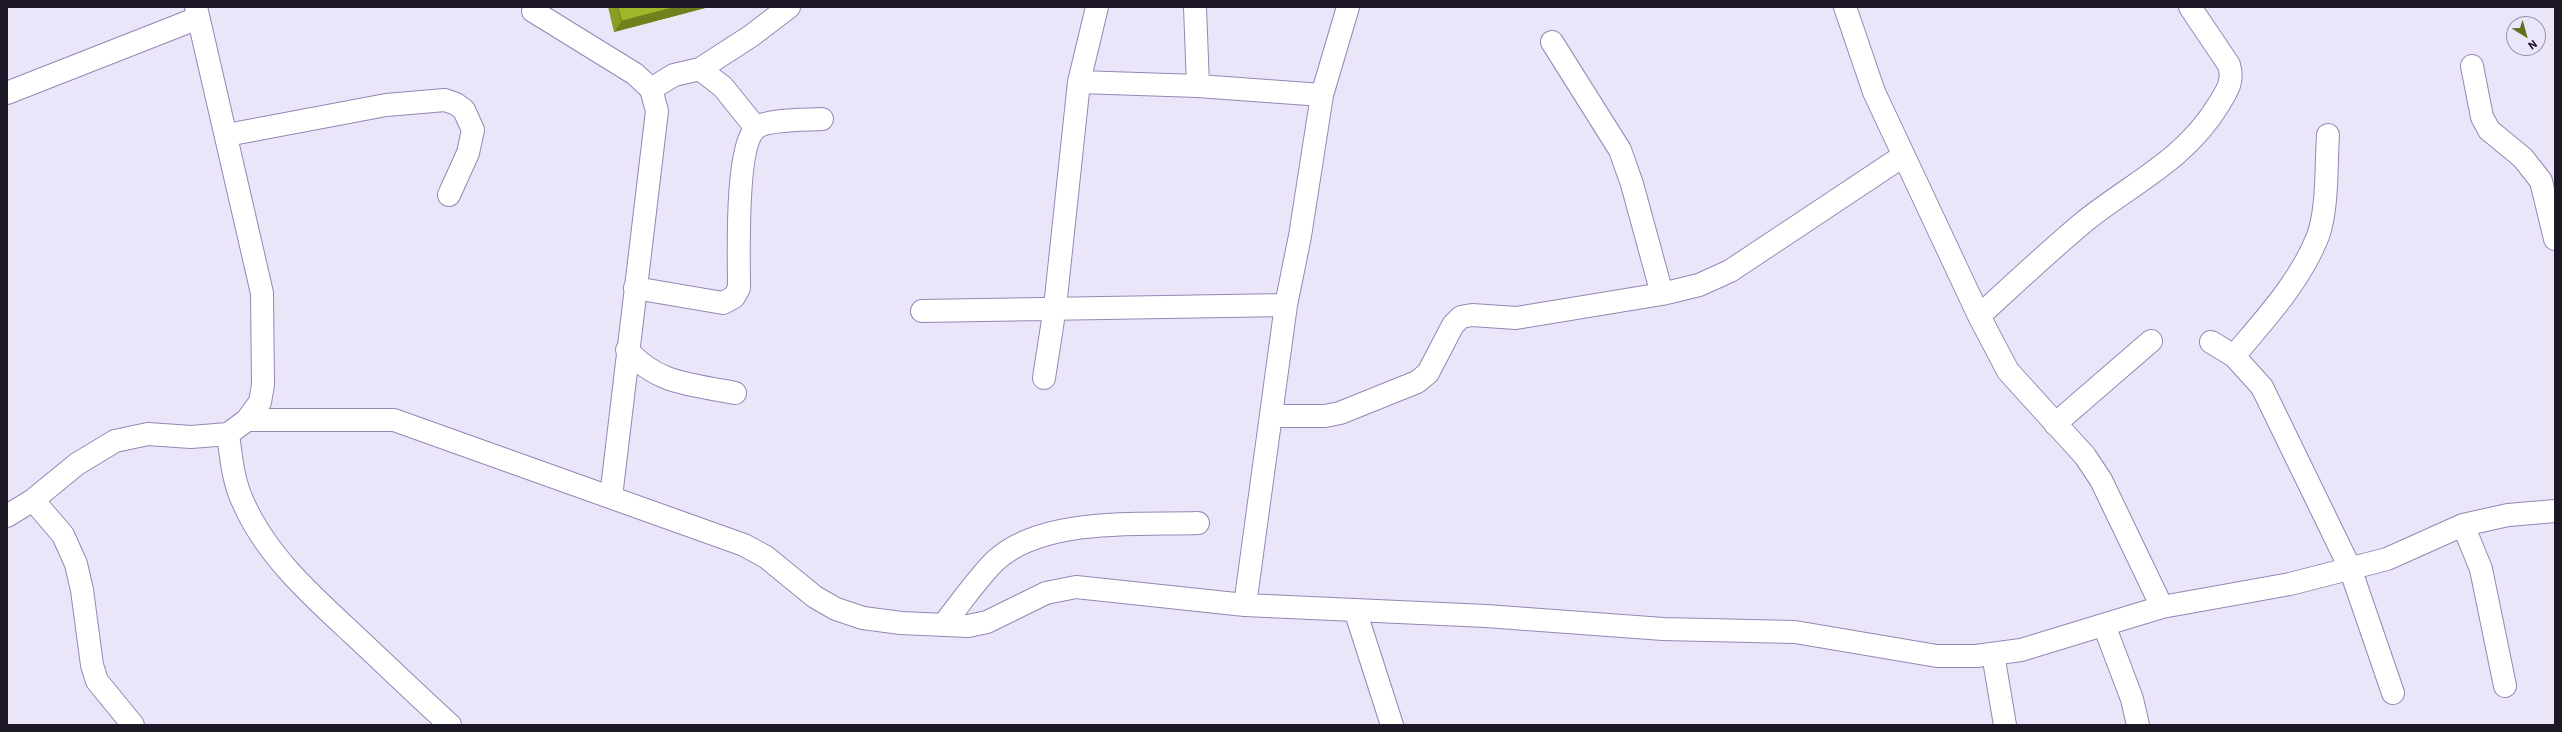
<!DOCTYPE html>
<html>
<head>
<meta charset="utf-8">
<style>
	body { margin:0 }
	#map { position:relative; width:2562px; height:732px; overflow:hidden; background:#ebe5f9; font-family:"IBM Plex Sans",sans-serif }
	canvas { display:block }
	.frame { position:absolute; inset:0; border:8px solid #1c1627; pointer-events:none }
	.north { position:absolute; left:2506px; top:16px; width:40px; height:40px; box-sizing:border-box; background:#ebe5f9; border:1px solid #9892a5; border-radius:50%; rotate:143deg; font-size:11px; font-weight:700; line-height:16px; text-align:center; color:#1c1627 }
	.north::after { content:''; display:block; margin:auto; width:14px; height:18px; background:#60701c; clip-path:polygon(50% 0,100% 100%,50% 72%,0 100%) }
</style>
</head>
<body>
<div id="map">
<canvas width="2562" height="732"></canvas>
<div class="frame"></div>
<div class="north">N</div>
</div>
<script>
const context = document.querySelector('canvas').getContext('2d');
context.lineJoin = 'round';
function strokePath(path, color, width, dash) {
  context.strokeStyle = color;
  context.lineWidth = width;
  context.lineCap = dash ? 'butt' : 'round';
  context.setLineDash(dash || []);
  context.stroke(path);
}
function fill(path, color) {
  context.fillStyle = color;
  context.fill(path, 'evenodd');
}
const minor = new Path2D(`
	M1195 7 1198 86
	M1845 7 1874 92 1979 316 2008 371 2085 456 2101 480 2162 607
	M533 11 635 74 651 89 657 111 611 497
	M1552 42 1620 150 1632 184 1662 294
	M2472 66 2482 117 2489 130 2523 158 2541 181 2555 239
	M700 69 751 36 789 7
	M1079 82 1198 86 1322 95
	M651 89 674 75 700 69 723 87 756 128
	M7 93 198 18
	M227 135 386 105 445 100 456 104 464 110 473 130 468 153 449 195
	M635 288 723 303 734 297 739 288C739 259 735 146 756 128 767 119 807 120 822 119
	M922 311 1286 305
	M1979 316C2014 284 2049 251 2085 221 2134 182 2185 160 2219 104 2227 91 2234 81 2229 65L2190 7
	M2211 342 2234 356 2262 387 2350 568 2393 693
	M627 350C659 385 691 384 735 393
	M2234 356C2265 319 2300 282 2318 236 2328 208 2326 165 2328 135
	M1044 378 1055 307 1079 82 1097 7
	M1271 416H1325L1340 413 1417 382 1428 373 1453 325 1461 317 1472 315 1516 318 1662 294 1699 285 1730 271 1903 156
	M247 420H394L744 545 766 557 815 597 836 609 863 618 901 623 968 626 987 622 1046 593 1076 587 1245 605 1486 616 1663 629 1795 632 1937 656H1976L2021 650 2162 607 2290 584 2387 559 2463 525 2508 515 2555 511
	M2055 424 2151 341
	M228 434C231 457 233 481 243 502 266 555 311 595 353 634 385 664 417 695 450 725
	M33 500 63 535 76 564 82 590 92 665 97 681 133 725
	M7 516 33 500 77 464 115 441 148 434 191 437 228 434 247 420 260 402 263 385 262 293 196 7
	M2463 525 2481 569 2505 686
	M1245 605 1286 305 1300 236 1322 95 1348 7
	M1355 610 1392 725
	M943 625C960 604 976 580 995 561 1042 517 1137 525 1198 523
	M2104 625 2132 699 2138 725
	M1993 654 2005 725`);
const wall = new Path2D(`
	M608 7H709L614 32Z`);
const shadedWall = new Path2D(`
	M676 7H709L614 32 622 21Z`);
const building = new Path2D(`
	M618 7H676L622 21Z`);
strokePath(minor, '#9686b5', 24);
strokePath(minor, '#fff', 22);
fill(wall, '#899e23');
fill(shadedWall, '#6f811d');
fill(building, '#9fb829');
strokePath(building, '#6f811d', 1);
</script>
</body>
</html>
